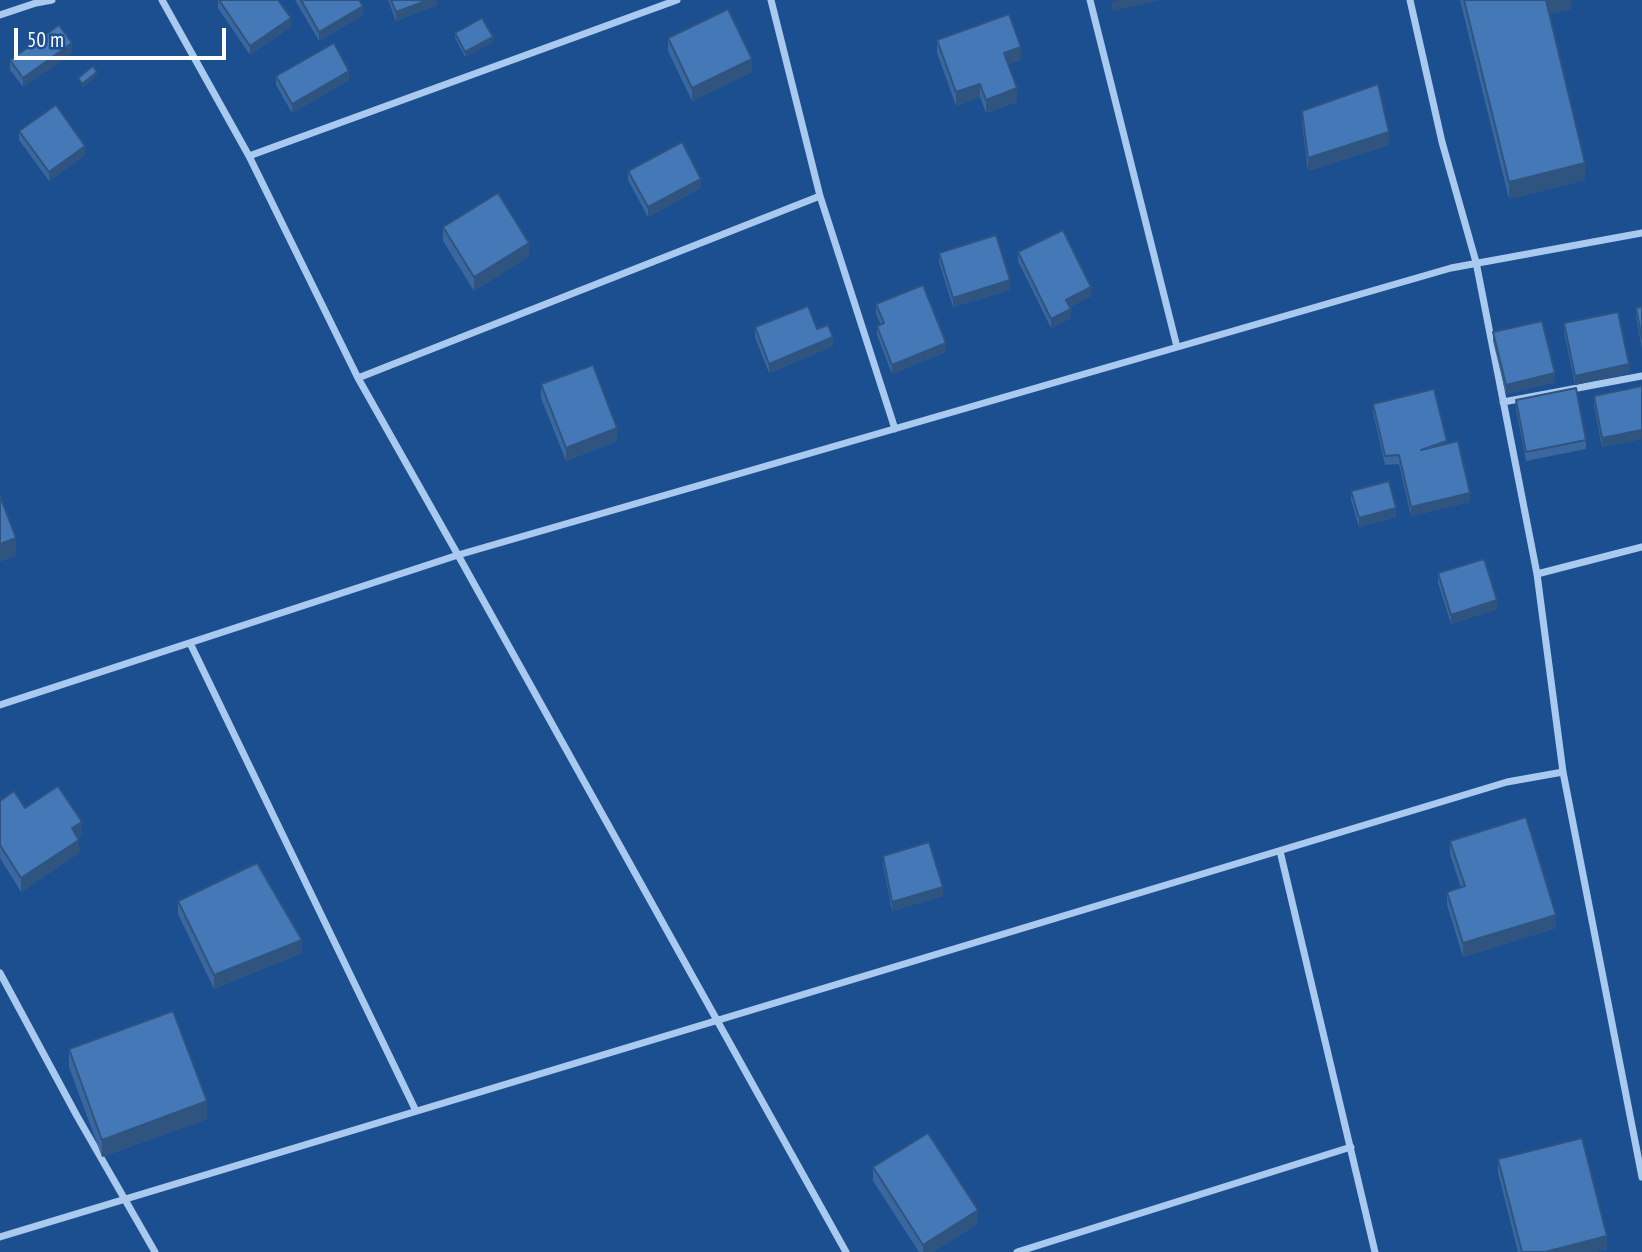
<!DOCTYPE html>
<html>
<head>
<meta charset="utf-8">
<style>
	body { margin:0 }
	#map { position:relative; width:1642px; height:1252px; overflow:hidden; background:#1b4f8f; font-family:"PT Sans Narrow",sans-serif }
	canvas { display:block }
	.scale { position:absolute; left:14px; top:28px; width:212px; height:32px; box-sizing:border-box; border:4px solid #fff; border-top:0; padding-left:9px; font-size:21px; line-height:24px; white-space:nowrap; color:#fff; -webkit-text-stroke:5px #1b4f8f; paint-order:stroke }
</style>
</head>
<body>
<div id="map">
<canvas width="1642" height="1252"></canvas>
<div class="scale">50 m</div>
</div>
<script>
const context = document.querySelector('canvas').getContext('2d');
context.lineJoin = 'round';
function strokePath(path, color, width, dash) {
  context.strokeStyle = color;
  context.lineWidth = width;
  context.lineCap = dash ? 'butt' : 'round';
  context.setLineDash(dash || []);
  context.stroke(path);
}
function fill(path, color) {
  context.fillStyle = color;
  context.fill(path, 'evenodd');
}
const street = new Path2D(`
	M162 0 249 156 358 378 458 555 846 1252
	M771 0 820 196 895 429
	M1090 0 1177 347
	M1410 0 1442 142 1476 262 1537 574 1563 772 1642 1177
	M0 15 36 3 52 0
	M249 156 677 0
	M358 378 820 196
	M1503 402 1642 376
	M1537 574 1642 547
	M190 643 416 1111
	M0 705 458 555 1451 268 1642 233
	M1280 851 1375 1252
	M0 973 77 1116 155 1252
	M0 1237 1507 782 1563 772
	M1017 1252 1351 1147`);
const wall = new Path2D(`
	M218 0H278L291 27 250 55 218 8Z
	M295 0H359L363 15 319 41Z
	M388 0H437V5L396 21Z
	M1460 0H1571V9L1549 14 1585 180 1509 199Z
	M455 33 493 42 465 57 455 38Z
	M668 38 752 72 692 101 668 51Z
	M937 40 1021 60 1009 64 1017 102 986 113 980 97 956 106 937 53Z
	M72 53 23 87 10 70V60Z
	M276 76 349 80 292 113 276 85Z
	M1302 111 1389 145 1308 171 1302 124Z
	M19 131 85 155 49 181 19 140Z
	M628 171 701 188 648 217 628 180Z
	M443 227 529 256 474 291 443 241Z
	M1018 252 1091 296 1070 307 1071 318 1051 328 1018 261Z
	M939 253 1010 290 953 307 939 262Z
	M876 304 946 352 892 374 877 335V326L881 325 876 314Z
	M1642 307V349L1636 317V308Z
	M1564 323 1629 373 1575 385 1564 332Z
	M755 327 817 329 833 346 769 373 755 337Z
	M1493 332 1555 382 1506 394 1493 341Z
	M541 384 617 441 566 461 541 398Z
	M1642 386V439L1602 447 1594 406V396Z
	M1516 400 1586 440V449L1526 461 1516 409Z
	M1373 404 1447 444 1470 502 1411 516 1399 464 1385 465 1373 413Z
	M1351 491 1396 517 1359 527 1351 500Z
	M1438 573 1497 609 1451 624 1438 583Z
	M0 801 25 808 82 835 78 838 79 853 21 892 0 858Z
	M1450 841 1556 928 1463 957 1447 905V892L1461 888 1450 854Z
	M883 856 943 896 892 911 883 865Z
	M178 901 302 953 214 989 178 914Z
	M69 1049 207 1119 102 1157 69 1067Z
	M1498 1159 1607 1249 1596 1252H1518L1498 1173Z
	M873 1167 978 1224 933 1252H919L873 1181Z`);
const shadedWall = new Path2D(`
	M428 0H437V5L396 21V12Z
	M1120 0H1162L1112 11V2Z
	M1545 0H1571V9L1545 15Z
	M363 6V15L319 41V32Z
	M291 18V27L250 55V46Z
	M493 37V42L465 57V52Z
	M72 43V53L23 87V78Z
	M1021 47V60L1004 66V53Z
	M752 59V72L692 101V88Z
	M349 71V80L292 113V104Z
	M97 72V76L82 88V84Z
	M980 84V97L956 106V92Z
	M1017 88V102L986 113V100Z
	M1389 132V145L1308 171V158Z
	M85 146V155L49 181V172Z
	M1585 163V180L1509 199V182Z
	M701 179V188L648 217V207Z
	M529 243V256L474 291V277Z
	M1010 280V290L953 307V298Z
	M1091 287V296L1066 309V300Z
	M1071 309V318L1051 328V319Z
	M833 337V346L769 373V364Z
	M946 343V352L892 374V365Z
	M1629 364V373L1575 385V376Z
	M1555 373V382L1506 394V385Z
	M617 428V441L566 461V448Z
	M1642 430V439L1602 447V438Z
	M1470 493V502L1411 516V507Z
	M1396 508V517L1359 527V518Z
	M16 538V556L0 562V544Z
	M1497 600V609L1451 624V615Z
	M82 822V835L72 842V828Z
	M79 840V853L21 892V878Z
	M943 887V896L892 911V902Z
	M1556 915V928L1463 957V943Z
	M302 940V953L214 989V975Z
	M207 1101V1119L102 1157V1140Z
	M978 1210V1224L933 1252H923V1245Z
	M1607 1236V1249L1596 1252H1545Z`);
const building = new Path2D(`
	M219 0H278L291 18 250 46Z
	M301 0H359L363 6 319 32Z
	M391 0H428L396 12Z
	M1464 0H1546L1585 163 1509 182Z
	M728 9 752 59 692 88 668 38Z
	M1009 14 1021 47 1004 53 1017 88 986 100 980 84 956 92 937 40Z
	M482 18 493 37 465 52 455 33Z
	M59 25 72 43 23 78 10 60Z
	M334 43 349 71 292 104 276 76Z
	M93 66 97 72 82 84 78 78Z
	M1378 84 1389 132 1308 158 1302 111Z
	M56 105 85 146 49 172 19 131Z
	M682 142 701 179 648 207 628 171Z
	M498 193 529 243 474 277 443 227Z
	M1063 230 1091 287 1066 300 1071 309 1051 319 1018 252Z
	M996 235 1010 280 953 298 939 253Z
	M923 285 946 343 892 365 877 326 884 323 876 304Z
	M808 306 817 329 828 325 833 337 769 364 755 327Z
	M1642 307V339L1636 308Z
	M1618 312 1629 364 1575 376 1564 323Z
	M1542 321 1555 373 1506 385 1493 332Z
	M593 365 617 428 566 448 541 384Z
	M1642 386V430L1602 438 1594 396Z
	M1576 388 1586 440 1526 452 1516 400Z
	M1434 389 1447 441 1421 450 1458 441 1470 493 1411 507 1399 455 1385 456 1373 404Z
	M1389 481 1396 508 1359 518 1351 491Z
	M0 496 16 538 0 544Z
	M1484 559 1497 600 1451 615 1438 573Z
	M58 786 82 822 72 828 79 840 21 878 0 845V801L14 791 25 808Z
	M1526 817 1556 915 1463 943 1447 892 1465 886 1450 841Z
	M929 842 943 887 892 902 883 856Z
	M257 863 302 940 214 975 178 901Z
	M173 1011 207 1101 102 1140 69 1049Z
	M928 1133 978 1210 923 1245 873 1167Z
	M1582 1138 1607 1236 1545 1252H1522L1498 1159Z`);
strokePath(street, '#a9c9ee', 7);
fill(wall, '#3a679d');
fill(shadedWall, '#305480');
fill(building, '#4478b7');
strokePath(building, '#305480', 2);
</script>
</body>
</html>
